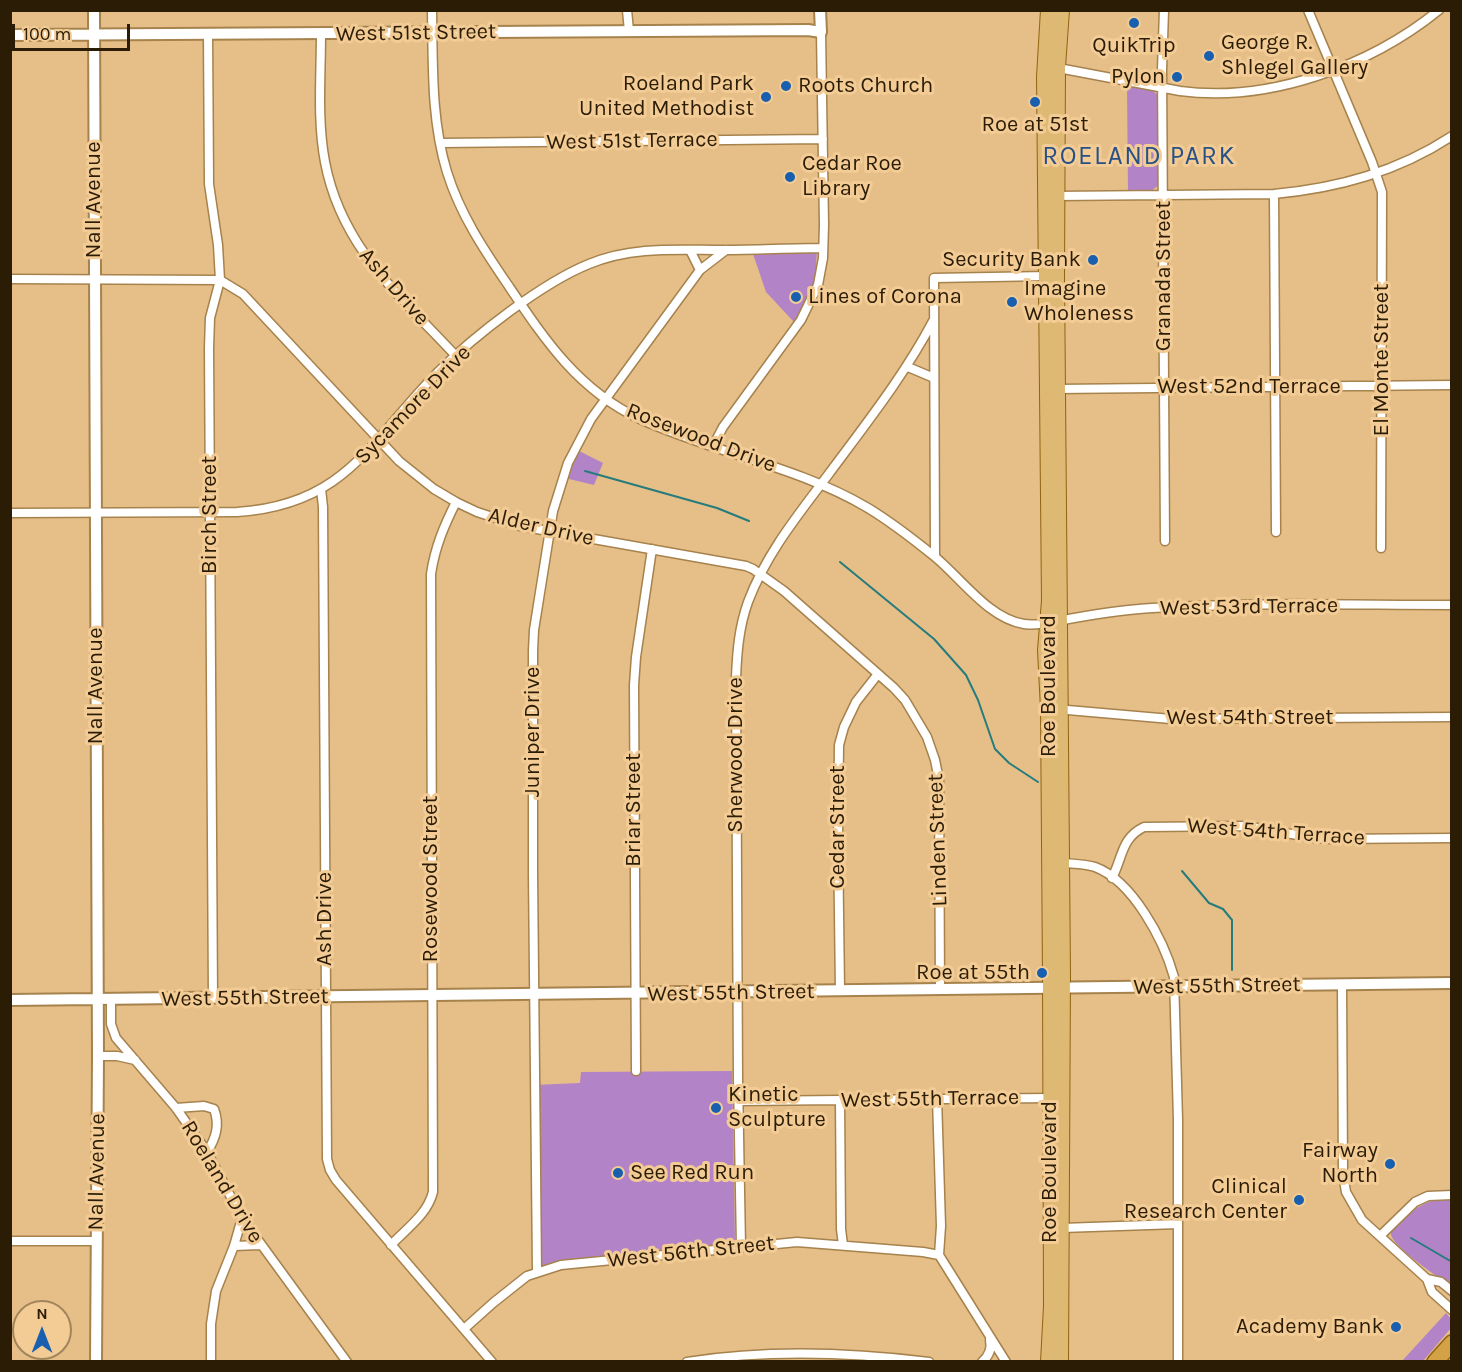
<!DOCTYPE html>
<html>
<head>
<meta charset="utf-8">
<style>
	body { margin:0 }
	#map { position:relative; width:1462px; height:1372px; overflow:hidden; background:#e5be88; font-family:Karla,sans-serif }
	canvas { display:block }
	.frame { position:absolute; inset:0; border:12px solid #2b1c06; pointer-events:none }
	.north { position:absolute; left:12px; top:1300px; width:60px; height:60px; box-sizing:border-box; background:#f2cb95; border:2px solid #a2855c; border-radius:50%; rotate:0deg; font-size:16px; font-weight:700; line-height:24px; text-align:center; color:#2b1c06 }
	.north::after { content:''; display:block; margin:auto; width:21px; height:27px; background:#185faf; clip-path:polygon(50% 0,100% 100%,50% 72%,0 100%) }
	.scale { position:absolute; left:12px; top:24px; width:118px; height:27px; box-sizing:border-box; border:3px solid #2b1c06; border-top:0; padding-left:8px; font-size:18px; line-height:21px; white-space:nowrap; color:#2b1c06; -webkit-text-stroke:4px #f2cb95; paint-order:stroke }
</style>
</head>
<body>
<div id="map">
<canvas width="1462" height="1372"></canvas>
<div class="frame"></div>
<div class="north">N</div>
<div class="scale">100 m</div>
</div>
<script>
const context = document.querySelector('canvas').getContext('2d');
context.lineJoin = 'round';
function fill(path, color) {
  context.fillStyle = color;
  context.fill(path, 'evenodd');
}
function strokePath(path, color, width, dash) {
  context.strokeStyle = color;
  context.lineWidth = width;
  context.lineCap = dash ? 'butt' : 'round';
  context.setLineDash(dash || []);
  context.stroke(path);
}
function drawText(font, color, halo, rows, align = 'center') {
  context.font = font + ' Karla,sans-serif';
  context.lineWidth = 6;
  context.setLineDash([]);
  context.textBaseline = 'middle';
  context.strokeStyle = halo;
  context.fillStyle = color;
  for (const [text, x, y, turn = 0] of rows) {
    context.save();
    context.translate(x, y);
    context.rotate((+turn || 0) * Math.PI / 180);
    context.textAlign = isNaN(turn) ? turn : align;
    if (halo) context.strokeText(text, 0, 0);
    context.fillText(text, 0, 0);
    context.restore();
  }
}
const green = new Path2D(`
	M1127 86 1153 91 1158 95 1159 185 1151 191H1128Z
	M817 249 815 284 794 322 766 292 752 251Z
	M577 450 603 463 594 485 565 478Z
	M732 1071 735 1243 561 1265 537 1272 534 1085 580 1083 581 1072Z
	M1444 1198H1451V1287C1441 1278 1388 1245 1391 1232 1392 1227 1399 1222 1403 1219 1416 1207 1427 1201 1444 1198Z
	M1446 1313 1451 1319V1328L1423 1361H1402Z`);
const stream = new Path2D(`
	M585 471 717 508 749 521
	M840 562 934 639 966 675 978 700 995 749 1009 763 1038 782
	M1182 871 1209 903 1223 909 1232 920V970
	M1411 1238 1452 1262`);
const minor = new Path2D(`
	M432 10C433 65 431 120 447 172 460 214 484 250 508 285 545 340 578 390 640 419 714 453 797 466 868 508 891 522 913 539 934 556 961 578 989 619 1024 624 1037 626 1046 623 1058 621 1089 615 1121 610 1152 608 1252 602 1352 605 1452 605
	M627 10 629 31
	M1164 10 1162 70 1165 541
	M1308 10 1372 162 1382 192 1381 548
	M321 33C321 76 317 120 325 162 341 247 400 296 456 356
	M208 34 209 184 218 245 220 280 210 318 209 348 213 998
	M1053 67 1180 91C1269 103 1370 66 1439 10
	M440 143 823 139
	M1274 194 1276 532
	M1055 196 1274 194C1338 188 1397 172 1452 136
	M690 250 700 270
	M10 279 220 280 243 294 399 461 434 489 456 502 477 512 520 526 746 566 753 569 784 591 894 688 905 700 927 737 935 760 939 780 940 989
	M908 367 934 378
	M1056 389 1452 385
	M713 446 723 427 801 320 818 285 823 258 824 225 821 32
	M321 489 323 507 327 1159 330 1170 336 1180 492 1362
	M10 513 237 512C346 505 370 441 438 372 474 336 542 283 589 264 632 246 678 250 723 250 757 250 790 248 823 248
	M935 556 934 278 1048 276
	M1056 709 1171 719 1452 717
	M1063 863C1074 864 1085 864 1095 867 1133 881 1164 941 1174 977L1178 1120V1362
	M1112 878C1123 857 1121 838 1144 827L1245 826 1315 838 1332 839 1452 838
	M1342 985 1343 1174 1346 1192 1362 1220 1427 1279 1441 1282 1452 1291
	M840 991 838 836 839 745 844 727 856 702 878 674
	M111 1000V1024L116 1038 176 1108 207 1152 242 1218 347 1362
	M98 1056H117L135 1060
	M636 1071 634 685 636 657 652 549
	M937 1098 941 1226 939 1255 1006 1362
	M840 1100 841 1229 843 1245
	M738 1101 1050 1098
	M176 1108 204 1106 214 1109C220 1125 216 1138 207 1152
	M1062 1228 1178 1224
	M1380 1236 1415 1202 1428 1196 1452 1195
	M10 1241H96
	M391 1245C407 1228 427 1215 433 1192L431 574C435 547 444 526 456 502
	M234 1246 260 1245
	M741 1247 738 1079 736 678C737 652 739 627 748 602 766 554 798 515 828 475 865 425 904 376 933 321
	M537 1272 533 873V651L534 630 553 511 568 463 591 419 700 270 726 250
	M1427 1279 1432 1292 1452 1310
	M464 1329 493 1303 527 1276 561 1265 797 1242 923 1252 939 1255
	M211 1362V1324L216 1291 234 1246 242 1218
	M687 1362C768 1349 849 1352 929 1362
	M982 1362C989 1356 992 1349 990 1340`);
const tertiary = new Path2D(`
	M94 10 98 1056 96 1362
	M10 35 808 30 821 32 820 10
	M10 1000 1452 983`);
const primary = new Path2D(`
	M1048 10 1044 77 1049 601 1045 650 1048 709 1050 976 1051 1306 1048 1362
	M1061 1362 1063 976 1057 276 1058 67 1062 10`);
const trunk = new Path2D(`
	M1435 1362 1452 1343`);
const markers = [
	[1134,23,6,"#185faf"],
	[1209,56,6,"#185faf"],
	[1177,77,6,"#185faf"],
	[786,86,6,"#185faf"],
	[766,97,6,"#185faf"],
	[1035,102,6,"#185faf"],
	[790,177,6,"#185faf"],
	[1093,260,6,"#185faf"],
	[796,297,6,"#185faf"],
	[1012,302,6,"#185faf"],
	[1042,973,6,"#185faf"],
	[716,1108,6,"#185faf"],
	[1390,1164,6,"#185faf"],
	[618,1173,6,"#185faf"],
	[1299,1200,6,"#185faf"],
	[1396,1327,6,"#185faf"]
];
const streetNames = [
	["West 51st Street",416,33,-1],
	["West 51st Terrace",632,141,-1],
	["Nall Avenue",94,200,-90],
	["Granada Street",1164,276,-90],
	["Ash Drive",394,287,49],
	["El Monte Street",1382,360,-90],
	["West 52nd Terrace",1249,387],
	["Sycamore Drive",413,405,-46],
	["Rosewood Drive",701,438,21],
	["Birch Street",210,515,-90],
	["Alder Drive",541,527,13],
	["West 53rd Terrace",1249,607,-1],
	["Nall Avenue",96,686,-90],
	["Roe Boulevard",1049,686,-90],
	["West 54th Street",1250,718],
	["Juniper Drive",533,732,-90],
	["Sherwood Drive",736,755,-90],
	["Briar Street",634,810,-90],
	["Cedar Street",838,827,-90],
	["West 54th Terrace",1276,832,4],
	["Linden Street",938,840,-92],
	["Rosewood Street",431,879,-90],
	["Ash Drive",325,919,-90],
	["West 55th Street",1217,986,-1],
	["West 55th Street",731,993,-1],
	["West 55th Street",245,998,-1],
	["West 55th Terrace",930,1099,-1],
	["Nall Avenue",97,1172,-89],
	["Roe Boulevard",1050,1172,-90],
	["Roeland Drive",222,1182,59],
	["West 56th Street",691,1252,-6]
];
const poiNames = [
	["George R.",1221,43],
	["Shlegel Gallery",1221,68],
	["QuikTrip",1134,46,"center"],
	["Pylon",1165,77,"right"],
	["Roeland Park",754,84,"right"],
	["United Methodist",754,109,"right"],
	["Roots Church",798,86],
	["Roe at 51st",1035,125,"center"],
	["Cedar Roe",802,164],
	["Library",802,189],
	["Security Bank",1081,260,"right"],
	["Imagine",1024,289],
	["Wholeness",1024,314],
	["Lines of Corona",808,297],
	["Roe at 55th",1030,973,"right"],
	["Kinetic",728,1095],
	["Sculpture",728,1120],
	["Fairway",1378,1151,"right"],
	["North",1378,1176,"right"],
	["See Red Run",630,1173],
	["Clinical",1287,1187,"right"],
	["Research Center",1287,1212,"right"],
	["Academy Bank",1384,1327,"right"]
];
const quarterNames = [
	["ROELAND PARK",1139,157]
];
fill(green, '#b283c7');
strokePath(stream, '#267c7c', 2);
strokePath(minor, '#a6824d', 11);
strokePath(tertiary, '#a6824d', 14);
strokePath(primary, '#916412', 16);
strokePath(trunk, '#916412', 18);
strokePath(minor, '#fff', 8);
strokePath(tertiary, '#fff', 10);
strokePath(primary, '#deb974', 14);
strokePath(trunk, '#d3a246', 15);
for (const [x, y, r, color] of markers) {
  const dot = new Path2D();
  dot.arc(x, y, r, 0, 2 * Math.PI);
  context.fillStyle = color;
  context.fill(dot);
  strokePath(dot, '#f2cb95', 2);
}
drawText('22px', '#2b1c06', '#f2cb95', streetNames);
drawText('22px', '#2b1c06', '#f2cb95', poiNames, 'left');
context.letterSpacing = '1.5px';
drawText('26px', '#275186', '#f2cb95', quarterNames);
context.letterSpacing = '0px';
</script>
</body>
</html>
